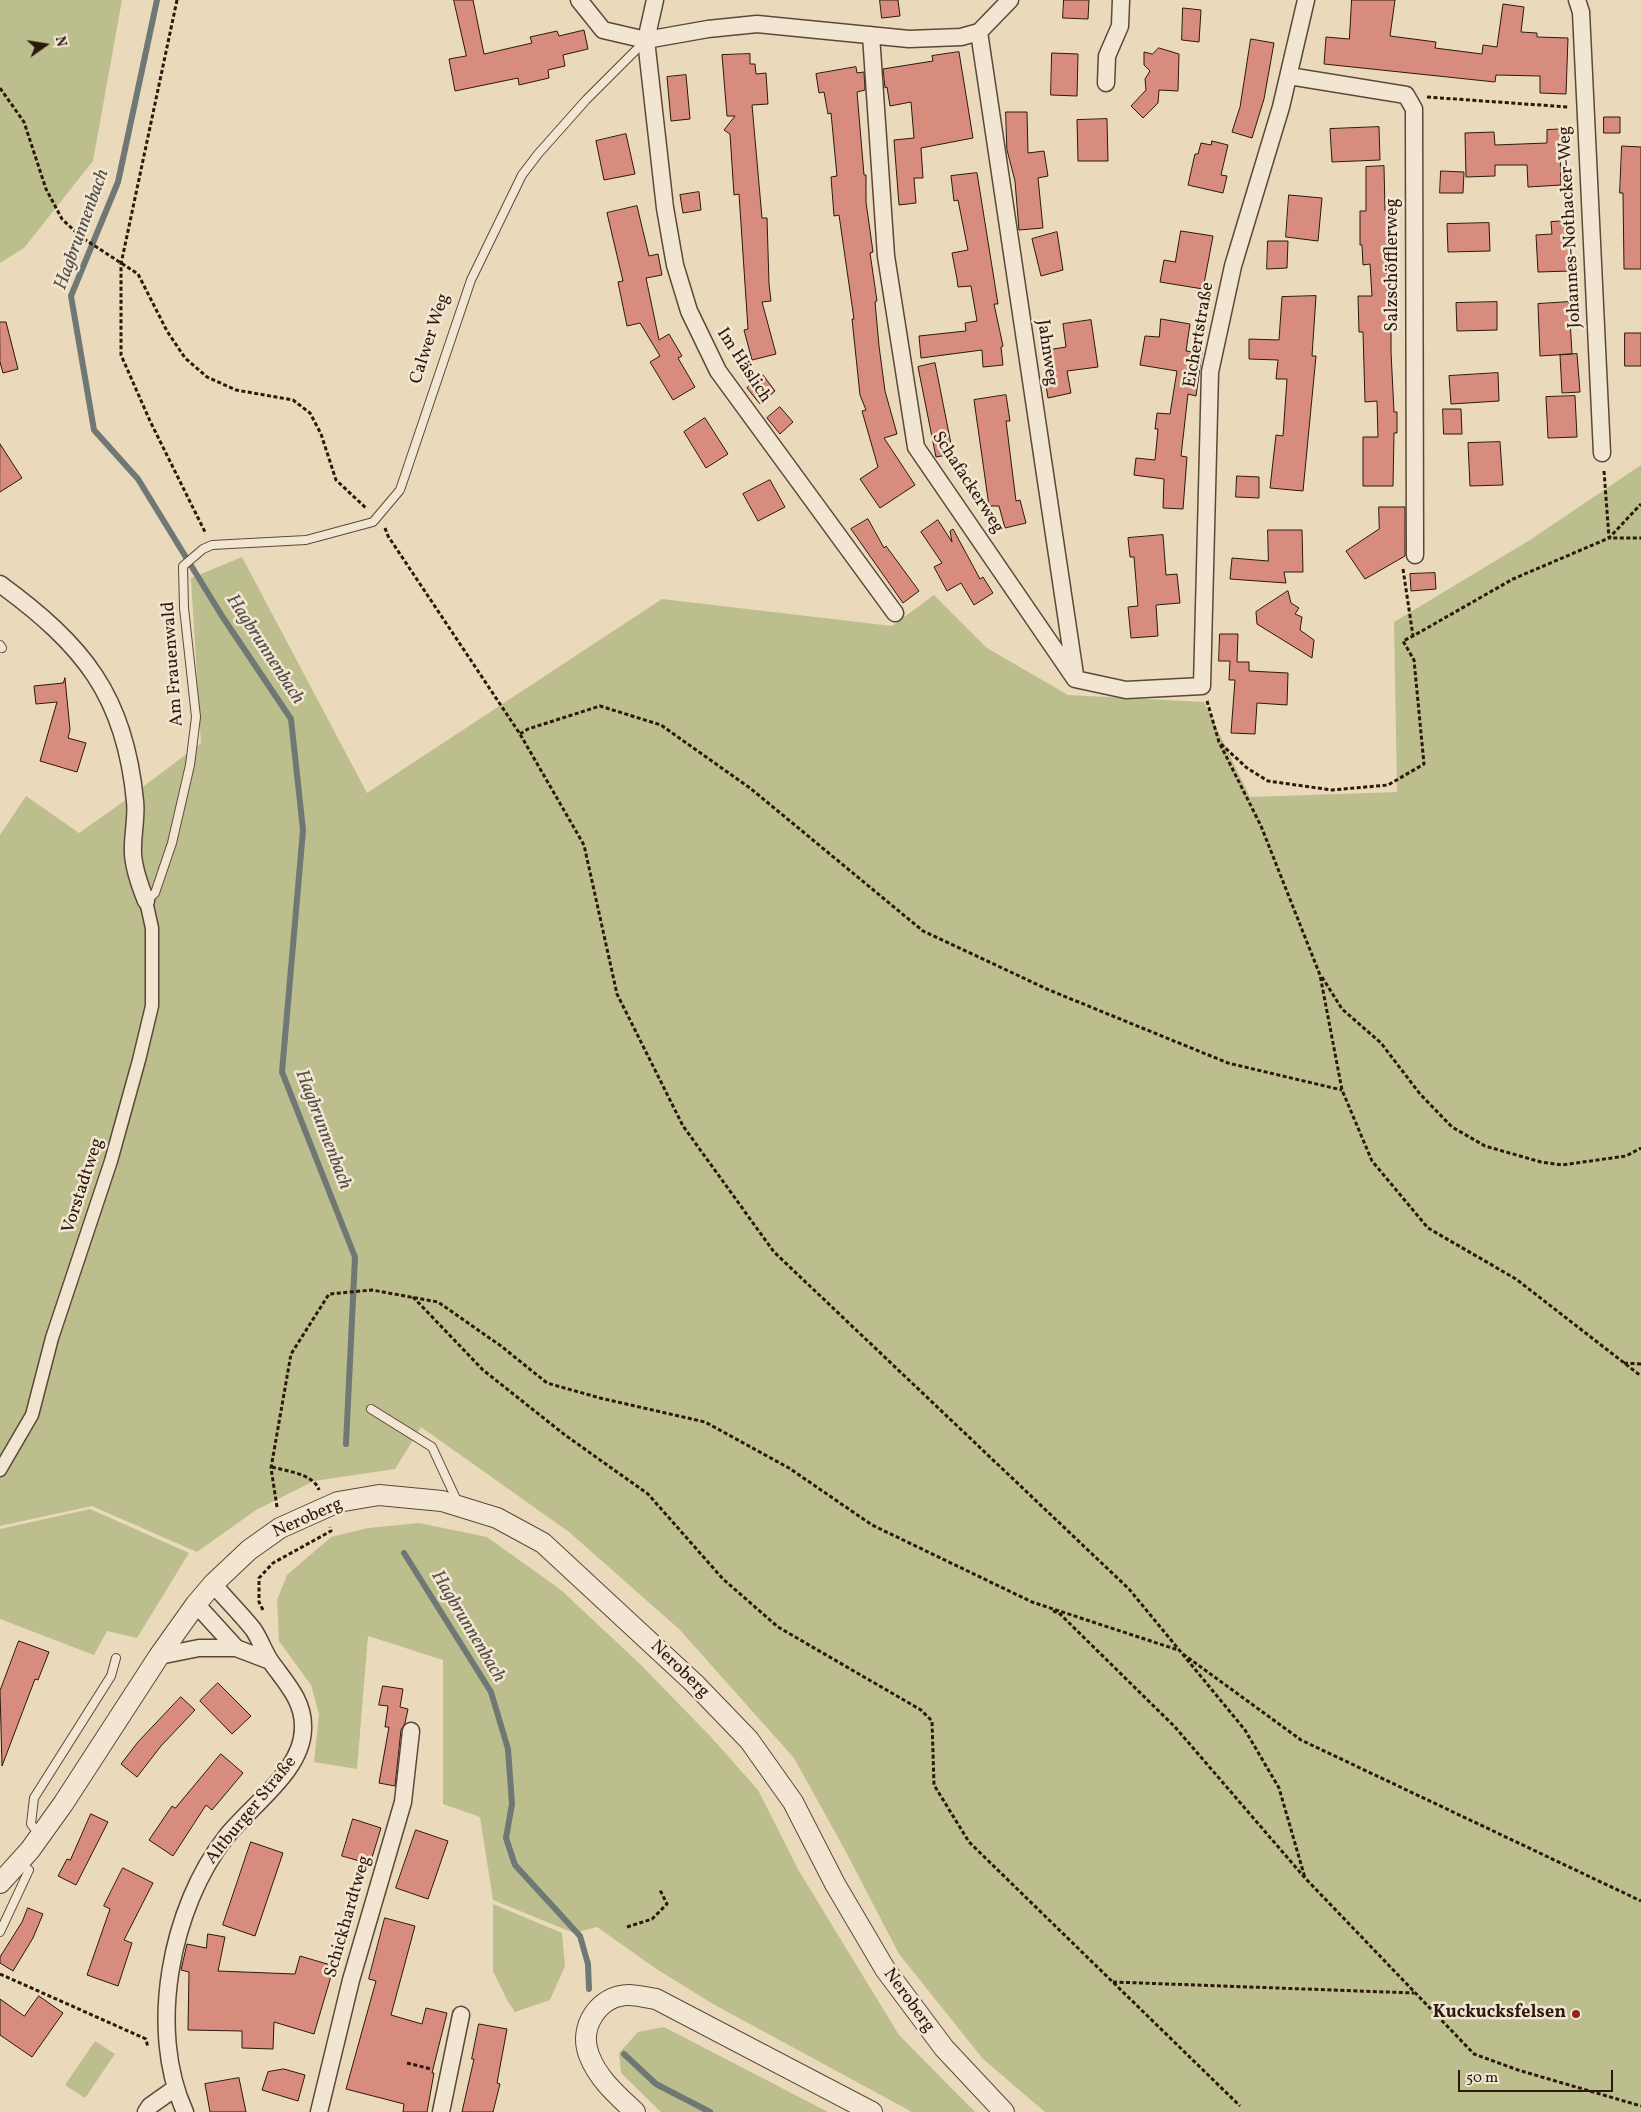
<!DOCTYPE html>
<html>
<head>
<meta charset="utf-8">
<style>
	body { margin:0 }
	#map { position:relative; width:1641px; height:2112px; overflow:hidden; background:#ebd9bc; font-family:Vollkorn,serif }
	canvas { display:block }
	.north { position:absolute; left:20px; top:20px; width:50px; height:50px; -webkit-text-stroke:4px #f2e6d3; paint-order:stroke; rotate:77deg; font-size:14px; font-weight:700; line-height:20px; text-align:center; color:#2d180c }
	.north::after { content:''; display:block; margin:auto; width:18px; height:22px; background:#2d180c; clip-path:polygon(50% 0,100% 100%,50% 72%,0 100%) }
	.scale { position:absolute; left:1458px; top:2070px; width:155px; height:22px; box-sizing:border-box; border:2px solid #2d180c; border-top:0; padding-left:6px; font-size:15px; line-height:18px; white-space:nowrap; color:#2d180c; -webkit-text-stroke:4px #f2e6d3; paint-order:stroke }
</style>
</head>
<body>
<div id="map">
<canvas width="1641" height="2112"></canvas>
<div class="north">N</div>
<div class="scale">50 m</div>
</div>
<script>
const context = document.querySelector('canvas').getContext('2d');
context.lineJoin = 'round';
function fill(path, color) {
  context.fillStyle = color;
  context.fill(path, 'evenodd');
}
function strokePath(path, color, width, dash) {
  context.strokeStyle = color;
  context.lineWidth = width;
  context.lineCap = dash ? 'butt' : 'round';
  context.setLineDash(dash || []);
  context.stroke(path);
}
function drawText(font, color, halo, rows, align = 'center') {
  context.font = font + ' Vollkorn,serif';
  context.lineWidth = 5;
  context.setLineDash([]);
  context.textBaseline = 'middle';
  context.strokeStyle = halo;
  context.fillStyle = color;
  for (const [text, x, y, turn = 0] of rows) {
    context.save();
    context.translate(x, y);
    context.rotate((+turn || 0) * Math.PI / 180);
    context.textAlign = isNaN(turn) ? turn : align;
    if (halo) context.strokeText(text, 0, 0);
    context.fillText(text, 0, 0);
    context.restore();
  }
}
const green = new Path2D(`
	M0 0H122L93 161 24 248 0 263Z
	M1641 465V2112H1045L983 2059 899 1954 846 1852 794 1758 679 1629 569 1532 421 1427 395 1469 314 1481 256 1510 197 1552 92 1506 0 1526V835L26 796 79 833 123 802 201 743 191 578 242 557 367 793 662 599 892 626 934 595 987 648 1068 695 1204 702 1250 797 1397 792 1394 622 1530 540Z
	M90 1509 189 1553 137 1638 107 1631 94 1655 0 1619V1529Z
	M419 1523 487 1537 561 1590 641 1665 711 1737 758 1790 799 1871 899 2035 975 2112H912L713 2004 655 1968 597 1927 574 1933 493 1900 480 1817 443 1804V1660L368 1636 357 1769 314 1762 319 1714 311 1685 279 1641 277 1600 287 1575 331 1537 368 1528Z
	M493 1904 562 1933 565 1966 550 2000 515 2012 507 2000 493 1971Z
	M664 2027 828 2112H661L621 2073 619 2053 638 2032Z
	M95 2041 115 2054 85 2098 65 2085Z`);
const stream = new Path2D(`
	M157 0 118 182 71 296 94 430 138 479 222 616 291 719 303 830 282 1072 355 1257 346 1444
	M404 1553 491 1692 508 1749 512 1804 506 1838 515 1865 580 1936 588 1964 589 1989
	M624 2054 656 2084 710 2112`);
const building = new Path2D(`
	M454 0H473L484 54 532 43 530 37 557 31 559 36 584 30 588 49 563 55 565 66 548 70 549 78 519 85 518 78 455 91 449 59 466 56Z
	M880 0H898L900 16 882 18Z
	M1064 0H1089L1088 19 1063 18Z
	M1352 0H1395L1390 36 1436 42 1435 48 1482 54 1483 45 1497 47 1503 4 1524 7 1521 32 1537 33V37L1568 38 1566 94 1540 93V76L1496 75 1495 82 1324 64 1326 37 1349 39Z
	M1183 8 1201 10 1199 42 1182 40Z
	M1251 39 1274 43 1264 99 1252 138 1232 132 1240 107Z
	M1159 48 1179 54 1178 91 1159 90 1158 103 1143 118 1131 106 1146 90 1145 79 1150 71 1144 65V52L1152 54Z
	M959 52 973 138 921 148 923 178H914L916 203 899 205 894 140 914 138 911 102 890 106 887 87 885 88 883 69 933 61 932 56Z
	M1052 53 1078 54 1077 96 1051 95Z
	M750 54V64H755L756 74 766 73 768 104 752 105 762 218H767L769 284 771 301 762 302 776 354 752 360 744 330 748 329 739 194 734 195 730 134 724 130 735 116H727L722 55Z
	M856 67 857 73 864 72 865 90 857 92 864 175H866V202L873 252 870 253 877 301 875 302 879 346 885 391 897 434 884 438 915 485 880 508 860 479 878 467 862 411 866 410 860 395 852 319H854L839 215 834 216 831 177 837 176 831 113 828 114 824 92 819 93 816 74Z
	M686 75 690 119 671 121 667 77Z
	M1006 112H1027L1028 153 1044 151 1048 176 1038 178 1043 228 1019 230 1015 181 1007 150Z
	M1604 117H1620V133H1604Z
	M1107 119 1108 161H1078L1077 120Z
	M1379 127 1380 160 1332 162 1330 129Z
	M1568 129 1569 149 1560 150 1561 185 1528 187 1527 165H1495V176L1466 177 1465 133 1494 132 1495 145 1547 143V130Z
	M626 134 635 174 604 180 596 141Z
	M1212 141 1228 145 1221 175 1227 176 1223 193 1188 185 1195 154H1198L1201 143 1211 145Z
	M1622 146 1641 147V269H1624L1623 193H1620Z
	M1384 166 1385 211H1390V245H1386L1387 296H1391V352L1394 412H1397V433H1394L1393 486H1363V437H1378L1377 401 1365 402 1363 332H1359L1358 296H1372L1370 264 1363 265 1362 245H1360V211H1366V167Z
	M1441 171 1464 172 1463 193H1440Z
	M977 173 998 304H994L1003 346 1001 347 1003 365 983 367 982 350 921 358 919 336 966 331 965 323 977 321 971 286 958 287 957 279 952 253 968 250 958 200 954 201 951 176Z
	M699 192 701 210 683 213 680 195Z
	M1289 195 1322 198 1318 241 1286 237Z
	M637 206 649 256 658 254 662 275 646 278 659 340 669 334 682 356 678 358 695 387 673 400 650 362 660 356 640 323 627 326 618 282 623 281 607 213Z
	M1568 221 1570 271 1538 272 1536 235 1552 234 1551 222Z
	M1489 223 1490 251 1448 252 1447 224Z
	M1181 231 1213 236 1203 289 1160 282 1164 260 1175 262Z
	M1057 232 1063 270 1041 276 1032 239Z
	M1268 241H1288L1287 268 1267 269Z
	M1316 296 1312 356H1316L1303 491 1270 488 1276 435 1283 436 1287 379H1276L1278 360 1249 359V339L1279 340 1282 297Z
	M1497 302V330L1457 331 1456 303Z
	M1569 302 1572 354 1540 356 1538 304Z
	M1161 319 1190 324 1186 351 1202 353 1196 396 1188 394 1181 456 1187 457 1183 509 1163 508 1164 479 1134 475 1136 458 1155 460 1158 429H1155L1157 413 1170 414 1177 371 1140 365 1145 336 1159 337Z
	M1091 320 1098 367 1067 371 1071 393 1048 398 1045 380 1051 379 1047 350 1066 347 1063 324Z
	M0 322H6L18 369 3 373 0 362Z
	M1625 333H1641V366H1625Z
	M1577 354 1580 392 1562 393 1560 355Z
	M935 363 953 454 936 457 918 367Z
	M1498 373 1499 401 1451 404 1449 376Z
	M763 375 775 391 760 404 747 388Z
	M1006 395 1010 421H1006L1016 501 1020 500 1026 523 1005 528 999 506H989L974 400Z
	M1575 396 1577 437 1548 438 1546 397Z
	M780 407 793 422 780 434 767 418Z
	M1443 409H1461L1462 434H1444Z
	M705 418 728 454 706 468 684 432Z
	M1500 442 1503 485 1470 486 1468 443Z
	M0 444 22 478 0 492Z
	M1237 476 1259 477V498L1236 497Z
	M770 480 785 507 758 521 743 494Z
	M1379 507H1405V556L1365 579 1346 551 1379 529Z
	M868 519 884 548 886 546 919 591 903 603 851 529Z
	M938 520 952 542 950 531 953 529 980 579 983 577 993 593 974 605 961 583 947 591 934 567 942 563 921 532Z
	M1268 530H1302L1303 572H1284L1286 583 1230 579 1232 558 1268 561Z
	M1163 535 1166 575 1177 574 1180 603 1156 605 1158 636 1131 638 1128 607 1138 606 1134 557H1130L1128 538Z
	M1435 573 1436 589 1411 591 1410 574Z
	M1288 591 1291 603 1299 608 1295 614 1302 617 1300 630 1314 640 1312 658 1257 624 1256 612Z
	M1220 634H1238L1237 662H1249V671L1288 673 1287 705 1257 703 1255 734 1231 733 1235 680H1229L1230 661H1219Z
	M65 678 70 730 68 738 86 743 77 772 40 761 57 702 36 704 34 686 63 683Z
	M19 1641 49 1652 38 1680 35 1679 2 1766 0 1691Z
	M218 1683 251 1716 232 1734 200 1701Z
	M383 1686 403 1689 400 1707 408 1709 405 1723 401 1730 395 1786 379 1783 389 1727H385L388 1706 379 1705Z
	M181 1697 195 1710 161 1746 137 1777 121 1764 138 1742Z
	M221 1754 243 1773 212 1810 206 1805 173 1856 149 1840 172 1806 175 1808Z
	M91 1814 108 1822 76 1885 58 1876 67 1859 70 1860Z
	M353 1819 381 1828 370 1864 342 1856Z
	M416 1830 448 1841 428 1899 396 1888Z
	M251 1842 283 1853 255 1936 223 1925Z
	M123 1868 153 1883 124 1940 132 1943 118 1986 87 1975 110 1909 104 1906Z
	M28 1908 43 1914 33 1938 13 1971 0 1963V1957L22 1922Z
	M385 1918 415 1926 391 2015 422 2024 426 2008 447 2013 432 2073H434L427 2112H403L404 2104 346 2089 376 1981 369 1979Z
	M208 1934 225 1937 218 1971 295 1974 300 1956 334 1966 314 2034 274 2022 273 2049 242 2048V2031L188 2030 189 1972 181 1970 187 1944 206 1948Z
	M39 1996 63 2013 32 2057 0 2035V1999L24 2016Z
	M479 2024 507 2029 497 2083 500 2084 493 2112H462L474 2059H472Z
	M284 2069 305 2075 298 2101 262 2090 268 2072Z
	M239 2078 246 2112H210L205 2084Z`);
const path = new Path2D(`
	M177 0 121 264V355L150 421 206 534
	M0 88 24 122 46 189 62 219 81 237 138 274 167 331 185 358 207 377 236 390 293 400 310 413 321 434 336 480 367 509
	M1427 97 1568 107
	M1604 471 1609 538H1641
	M385 528 388 536 520 734 584 845 617 994 683 1126 774 1252 1129 1589 1245 1730 1279 1788 1305 1878
	M1403 569 1413 636 1513 579 1609 538 1641 504
	M1207 701 1219 742 1261 826 1320 975 1342 1090 1372 1161 1428 1228 1516 1279 1641 1376
	M520 734 528 729 600 706 661 725 750 788 923 931 1049 990 1228 1063 1342 1090
	M1221 744 1247 768 1268 781 1332 790 1388 785 1424 764 1414 660 1403 641 1413 636
	M1322 977 1342 1009 1381 1043 1420 1094 1452 1127 1485 1146 1541 1162 1562 1165 1626 1156 1641 1148
	M413 1297 483 1370 565 1435 648 1494 723 1579 778 1627 921 1710 932 1721 934 1785 969 1842 1240 2106
	M1624 1363 1641 1364
	M272 1467C286 1471 314 1474 319 1490
	M277 1507 271 1468 291 1354 329 1294 372 1290 438 1302 501 1346 547 1383 600 1398 705 1422 789 1468 872 1525 1032 1602 1178 1650
	M263 1610 259 1602V1578L273 1563 331 1531 330 1527
	M1053 1611 1059 1613 1175 1727 1305 1878 1474 2054 1518 2070 1641 2106
	M1183 1654 1301 1740 1641 1901
	M627 1927 652 1919 667 1904 660 1890
	M0 1974 146 2039 148 2048
	M1113 1982 1414 1993
	M407 2063 431 2069`);
const service = new Path2D(`
	M0 645 2 648
	M146 901 155 893 172 843 190 765 196 717 184 608 183 566 203 549 212 545 306 540 373 522 400 490 471 280 522 175 538 154 586 100 646 40
	M371 1409 432 1447 458 1503
	M39 1834 31 1824 34 1798 111 1676 116 1658
	M0 1932 29 1870 20 1862`);
const pedestrian = new Path2D(`
	M0 1470 32 1415 52 1338 111 1161 139 1060 152 1006V928L146 901`);
const minor = new Path2D(`
	M579 0 603 30 646 40 708 29 757 24 909 39 961 37 979 32 1010 0
	M655 0 646 40 665 208 675 265 689 311 718 371 895 613
	M1577 0 1581 12 1602 453
	M979 32 1075 675
	M871 35 886 256 916 447 1075 679 1126 690 1202 686 1210 372 1233 266 1281 107 1306 0
	M1289 76 1406 95 1414 109 1415 555
	M1106 83 1107 56 1120 26 1121 0
	M0 584C83 645 125 695 135 801 137 818 132 836 133 854 134 870 140 886 146 901
	M196 1604 236 1648
	M159 1656 199 1648H236L270 1661
	M146 2112 150 2106 174 2089
	M185 2112C147 2030 171 1907 226 1837 251 1805 303 1771 303 1728 304 1701 286 1683 271 1662 264 1652 260 1639 253 1629 240 1613 226 1599 213 1584
	M319 2112 351 1980 403 1802 411 1731
	M441 2112 461 2015`);
const tertiary = new Path2D(`
	M0 1883 30 1850 63 1804 159 1656 196 1604 213 1584 249 1550 280 1528 338 1502 379 1495 442 1501 497 1518 543 1543 694 1683 749 1740 793 1802 835 1884 885 1969 944 2048 1004 2112
	M635 2112C617 2095 598 2079 589 2055 578 2027 599 1995 629 1995 638 1995 648 1998 656 1999L872 2112`);
const markers = [
	[1576,2014,5,"#8f2418"]
];
const streetNames = [
	["Johannes-Nothacker-Weg",1571,227,-93],
	["Salzschöfflerweg",1394,265,-90],
	["Eichertstraße",1200,335,-80],
	["Calwer Weg",431,339,-72],
	["Jahnweg",1046,353,82],
	["Im Häslich",743,366,57],
	["Schafackerweg",967,483,57],
	["Am Frauenwald",174,664,-94],
	["Vorstadtweg",84,1186,-72],
	["Neroberg",308,1519,-24],
	["Neroberg",679,1670,44],
	["Altburger Straße",252,1811,-51],
	["Schickhardtweg",349,1917,-74],
	["Neroberg",908,2001,54]
];
const poiNames = [
	["Kuckucksfelsen",1566,2014]
];
const waterNames = [
	["Hagbrunnenbach",83,230,-70],
	["Hagbrunnenbach",264,650,57],
	["Hagbrunnenbach",322,1130,69],
	["Hagbrunnenbach",467,1627,59]
];
fill(green, '#bdbe8d');
strokePath(stream, '#6f7874', 6);
fill(building, '#d78c7e');
strokePath(building, '#2d180c', 1);
strokePath(service, '#5c4838', 10);
strokePath(pedestrian, '#5c4838', 15);
strokePath(minor, '#5c4838', 19);
strokePath(tertiary, '#5c4838', 22);
strokePath(path, '#2d180c', 3, [4, 2.5]);
strokePath(service, '#f2e6d3', 8);
strokePath(pedestrian, '#f2e6d3', 12);
strokePath(minor, '#f2e6d3', 16);
strokePath(tertiary, '#f2e6d3', 20);
for (const [x, y, r, color] of markers) {
  const dot = new Path2D();
  dot.arc(x, y, r, 0, 2 * Math.PI);
  context.fillStyle = color;
  context.fill(dot);
  strokePath(dot, '#f2e6d3', 2);
}
drawText('18px', '#2d180c', '#f2e6d3', streetNames);
drawText('bold 18px', '#2d180c', '#f2e6d3', poiNames, 'right');
drawText('italic 19px', '#545049', '#f2e6d3', waterNames);
</script>
</body>
</html>
